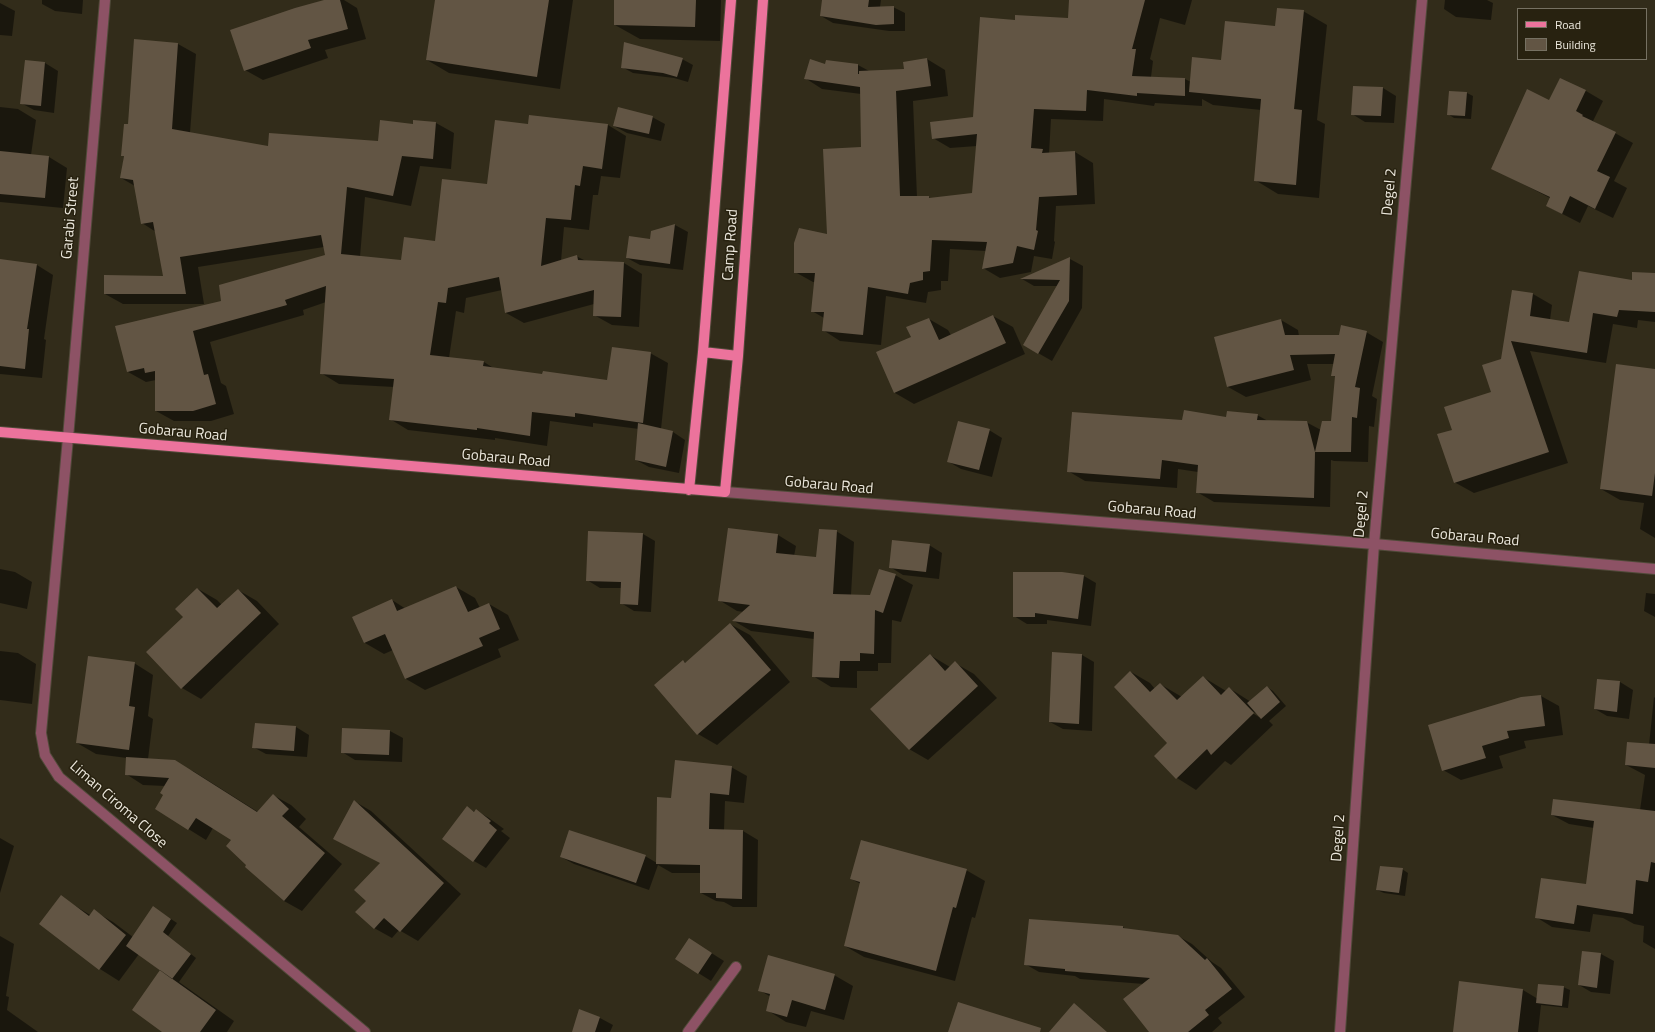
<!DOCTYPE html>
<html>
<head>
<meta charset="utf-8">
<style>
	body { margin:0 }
	#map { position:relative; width:1655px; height:1032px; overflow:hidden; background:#322c1a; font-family:"Titillium Web",sans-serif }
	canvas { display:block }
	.legend { position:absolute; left:1517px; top:8px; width:130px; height:52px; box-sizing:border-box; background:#282210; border:1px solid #767162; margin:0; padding:5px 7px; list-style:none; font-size:12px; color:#ebe7dc }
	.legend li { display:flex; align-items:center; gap:8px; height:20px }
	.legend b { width:20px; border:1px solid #767162 }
</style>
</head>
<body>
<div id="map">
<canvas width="1655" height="1032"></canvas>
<ul class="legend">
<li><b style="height:5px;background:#ec739c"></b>Road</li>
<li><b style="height:11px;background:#625544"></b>Building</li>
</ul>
</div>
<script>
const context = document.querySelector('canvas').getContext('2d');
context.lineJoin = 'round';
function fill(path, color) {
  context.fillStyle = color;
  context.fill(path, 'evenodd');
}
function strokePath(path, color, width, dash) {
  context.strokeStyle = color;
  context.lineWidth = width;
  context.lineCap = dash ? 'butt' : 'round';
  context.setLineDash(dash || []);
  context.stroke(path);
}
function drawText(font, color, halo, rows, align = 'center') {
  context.font = font + ' "Titillium Web",sans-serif';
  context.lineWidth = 3;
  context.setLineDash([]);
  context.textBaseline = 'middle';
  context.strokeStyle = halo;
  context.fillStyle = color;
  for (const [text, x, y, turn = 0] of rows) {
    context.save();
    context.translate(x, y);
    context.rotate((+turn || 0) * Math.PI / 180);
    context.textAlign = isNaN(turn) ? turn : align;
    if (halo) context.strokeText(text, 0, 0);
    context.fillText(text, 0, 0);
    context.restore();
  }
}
const shadow = new Path2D(`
	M42 0H83L82 14 55 11 42 4Z
	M328 0H344L357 8 366 39 325 50 328 58 263 80 245 70Z
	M436 0H573L560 89 449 73 427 60Z
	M614 0H721L720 41 640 39 615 25V6Z
	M823 0H881L880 7H893L905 13V31H889L833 23 821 16Z
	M1070 0H1192L1185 25 1160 18 1150 59 1153 61 1151 77 1185 79 1191 82 1276 27 1303 11 1327 25 1317 120 1325 124 1319 198 1278 194 1255 180 1261 110 1213 105 1202 99V106L1155 103 1154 106 1104 99 1103 121 1051 119 1049 154 1075 152 1093 163 1095 204 1056 206 1054 241 1055 242 1052 259 1034 256 1031 272 1000 278 983 268 986 251 950 249 948 281H941V290L928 292 926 303 886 296 881 345 840 341 823 330 824 318 812 311 815 282H813L795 272 828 236 862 148 861 94 822 89 805 78 826 65V61L858 65 871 72 905 70 927 59 945 70 948 96 913 101 917 197H928L932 199 973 194 977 146 950 148 933 138 974 118 1016 21 1069 19Z
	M1445 0H1487L1493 3 1491 20 1456 17 1444 9Z
	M0 3 15 11 12 36 0 35Z
	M135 41 178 44 196 54 190 133 268 147 378 142 413 126 414 121 436 123 454 133 451 169 420 166 411 206 365 197 360 257 401 261 436 243 488 185 529 125H608L626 136 620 178 601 176 598 195H593L589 230 564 227 561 261 576 256 586 261 624 263 642 274 639 327 612 325 594 315V304L524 323 506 313 502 290 466 298 464 313 456 311 449 358 484 362 495 369 543 375 608 381 650 353 668 363 661 429 673 432 685 440 679 473 649 467 636 460 639 429 593 423V427L550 421 547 446 495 438V440L408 430 390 419 394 387 339 384 321 373 326 302 303 310 304 315 210 342 221 383 226 386 234 414 211 421H174L156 411V380L146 382 128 372 222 302 326 256 324 247 198 267 204 304H123L105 294 164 277 156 232 142 223 135 186 121 178 124 156 122 155 129 125Z
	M682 59 693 65 688 82 674 78 633 73 622 67Z
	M26 61 45 63 58 71 54 113 34 110 21 103Z
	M1383 88 1396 96 1394 123 1365 122 1352 114Z
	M1586 91 1603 101 1593 121 1633 143 1614 181 1627 188 1613 218 1588 206 1580 223 1547 206 1550 198 1492 168 1550 102Z
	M1467 93 1473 96 1471 119 1454 118 1448 114Z
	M0 107 18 109 36 120 31 155 49 157 67 168 63 208 0 202Z
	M652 117 665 124 661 141 627 133 614 126Z
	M675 225 688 232 683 270 640 265 627 258 651 240 652 232Z
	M1070 259 1083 266 1082 308 1052 361 1024 345 1058 286H1034L1022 279Z
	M0 260 37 265 53 275 44 339 46 340 42 378 0 374Z
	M1655 274V322L1638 320 1637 328 1613 324 1606 363 1530 351 1568 463 1474 493 1454 482 1453 430 1492 393 1502 360 1533 294 1552 305 1550 320 1570 323 1633 281Z
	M993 316 1013 327 1025 354 914 404 895 393 878 353 912 337 929 319 948 330 951 335Z
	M1281 320 1298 330 1299 336H1340L1366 332 1383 342 1372 396 1377 399 1374 427 1369 426 1368 462 1334 461 1331 460 1330 507 1214 502 1197 492 1198 472 1178 469 1177 488 1085 481 1068 471 1183 421 1257 415 1268 421 1306 422 1321 430 1332 422 1336 377 1332 375 1334 364H1307L1311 380 1246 397 1228 387 1216 337Z
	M1655 370V538L1640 529 1644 503 1620 500 1601 489Z
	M989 430 1002 438 992 477 961 469 949 462Z
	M836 531 854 542 851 595 871 596 895 575 913 585 901 622 892 620 891 663H878V671H857V688L831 687 813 676 814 639 751 631 734 621 744 612 737 611 719 600 778 535 796 546 794 556 817 558Z
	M643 534 655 541 651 612 634 611 621 603 622 588H600L587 580Z
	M929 545 942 553 939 579 903 575 890 567Z
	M0 569 15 572 32 582 27 609 0 603Z
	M1084 576 1096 583 1091 626 1047 620V624H1027L1014 616Z
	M456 587 475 598 480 608 489 604 508 615 519 640 498 649 501 657 425 690 406 679 393 650 384 654 365 643 354 617 392 600 406 609Z
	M198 589 217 600 222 605 238 590 257 601 279 624 201 699 182 688 147 652 184 617Z
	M1646 593 1655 594V617L1644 611Z
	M730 624 750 635 790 682 717 745 698 734 655 685 683 661 686 663Z
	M0 651 18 653 36 664 32 704 0 700Z
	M930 655 950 667 955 663 974 674 997 698 928 760 909 749Z
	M1082 655 1094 662 1092 731 1063 729 1050 722Z
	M134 663 153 675 148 716 153 719 148 759 193 771 258 812 273 795 291 805 306 819 299 827 342 864 302 911 284 901 246 867 248 865 233 839 213 828 206 840 156 809 165 795V786L143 785 126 774 127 758 96 754 77 743Z
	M1131 672 1150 683 1155 689 1160 684 1182 697 1203 677 1226 691 1229 688 1251 702 1267 687 1273 691 1286 706 1269 721 1273 725 1231 765 1225 761 1196 790 1177 778 1155 756 1169 743ZM1250 710 1259 715V717L1249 711Z
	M1598 680 1620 682 1633 690 1629 719 1607 716 1595 709Z
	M1541 696 1559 706 1563 735 1524 741 1526 748 1499 756 1503 768 1461 780 1443 770 1522 698Z
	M1654 697 1655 698V949L1643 942 1644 926 1634 924 1623 918 1593 914 1590 932 1552 927 1536 917 1587 886 1594 828 1569 824 1552 815 1640 810 1645 775 1626 765 1649 745Z
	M256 724 296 727 309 735 307 757 266 754 253 747Z
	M343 729 390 731 403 738 402 762 355 760 342 752Z
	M731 767 747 776 744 803 725 801 724 830 743 831 758 840 757 907H733L724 902 716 901 701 893V873H672L658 865 649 890 574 864 561 857 645 856 657 863 672 799Z
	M354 801 371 811 461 894 418 941 399 930 392 938 374 928 367 900 380 863Z
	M467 808 475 812 477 811 489 818 504 829 501 831 510 838 486 868 474 861Z
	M0 838 14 846 0 893Z
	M1402 869 1408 873 1405 896 1384 893 1377 890Z
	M966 870 985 881 975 918 972 917 955 981 864 957 845 946 861 884 851 879Z
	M61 897 90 915 94 911 113 922 133 937 159 911 177 923 168 936 196 958 179 982 234 1021 227 1032H164L165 974 139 954 119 981 100 969 40 924Z
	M1123 927 1127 930 1178 936 1192 944 1212 962 1221 968 1245 997 1218 1018 1222 1023 1212 1032H1151L1144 984 1080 979 1075 976 1039 972 1025 964Z
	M0 936 14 944 6 996 9 997 7 1010 38 1032H0Z
	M702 947 724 961 711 981 676 959Z
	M1601 954 1614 961 1610 994 1591 992 1579 985Z
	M834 975 853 986 844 1020 811 1011 806 1027 786 1022 767 1010 771 997 759 990Z
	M1563 987 1570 990 1568 1008 1541 1005 1538 1032H1454L1523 990 1538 999Z
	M1074 1004 1095 1021 1085 1032H1064Z
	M580 1011 600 1018 613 1025 610 1032H573Z`);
const building = new Path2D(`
	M324 0H340L348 29 308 40 311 48 244 71 230 30 295 8Z
	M435 0H549L537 77 426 60Z
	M614 0H696L695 27 614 25Z
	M822 0H869L868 7 894 6V24L876 25 820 16Z
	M1069 0H1145L1132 49H1136L1132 76 1185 78V96L1137 93V96L1087 90 1086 111 1034 109 1031 148 1043 149 1042 153 1075 151 1077 195 1039 197 1036 230 1038 231 1034 250 1017 246 1013 263 982 269 987 242 932 240 930 271 923 272V280L910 283 908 294 868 287 863 335 822 331 824 312H811L815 273H794V243L799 228 827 234 823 149 861 147 860 87 804 79 810 59 825 64 826 60 858 64V74H859V71L904 69 903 62 927 58 931 86 896 91 900 196H929V198L972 193 977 134 932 139 930 122 973 117 980 17 1015 20V15L1068 18Z
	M1277 8 1304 10 1294 109 1302 110 1296 185 1254 181 1261 99 1189 92 1192 57 1221 60 1225 21 1275 26Z
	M134 39 178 43 172 129 268 146 269 133 378 141 380 120 413 124V120L436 122 433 159 402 156 393 196 347 187 341 254 401 260 404 237 435 241 442 179 487 184 495 120 528 124 529 115 608 124 602 169 583 166 580 186 575 185 571 220 546 218 541 266 577 255 578 260 624 262 621 317 593 316 594 290 505 313 499 277 448 288 446 303 438 302 430 355 484 361 483 366 542 374 543 371 607 380 612 347 651 352 643 423 575 413V417L532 412 530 436 477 428V430L389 420 394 379 320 374 326 286 285 300 287 305 193 331 204 375 208 374 216 404 193 411H155V371L145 373 144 368 127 372 115 326 221 301 219 285 325 255 321 235 180 257 186 294H104V275L163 276 153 222 141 224 133 180 120 178 124 156H121L124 124H128Z
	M624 42 683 58 677 77 663 73 621 68Z
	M25 60 45 62 41 106 20 104Z
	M1560 78 1586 90 1576 111 1583 115 1582 116 1616 132 1597 171 1610 177 1595 209 1570 196 1562 214 1546 206 1550 197 1491 169 1527 89 1549 100Z
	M1353 86 1383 87 1381 116 1351 115Z
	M1449 91 1467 92 1465 116 1447 115Z
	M618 107 653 116 649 134 613 126Z
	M0 151 49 156 45 198 0 194Z
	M675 224 670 264 626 258 629 236 650 239 651 231Z
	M1070 257 1069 301 1038 354 1023 345 1060 280 1020 279Z
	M0 259 37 264 27 329H29L25 369 0 366Z
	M1579 271 1632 280V272L1655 273V312L1619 310 1617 317 1593 313 1587 353 1511 341 1549 452 1454 483 1437 434 1452 430 1444 407 1491 392 1482 365 1501 359 1512 290 1533 293 1530 316 1569 322Z
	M993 315 1006 343 894 393 876 352 911 337 906 327 929 318 939 340Z
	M1281 319 1285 335H1339L1341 325 1367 331 1355 387 1360 388 1357 418 1352 417 1351 452H1315L1322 421H1331L1335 376H1331L1335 354 1290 355 1294 370 1227 387 1214 337Z
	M1616 364 1655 369V473L1652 496 1600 489Z
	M1184 410 1226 417 1227 411 1258 414 1257 420 1307 421 1315 452 1314 498 1196 493 1198 465 1162 460 1160 479 1067 472 1072 412 1182 420Z
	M958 421 990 429 979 470 947 462Z
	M638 423 673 431 666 467 635 460Z
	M728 528 778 534 776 553 816 557 819 529 837 530 833 594 870 595 879 569 896 574 883 613 875 610 874 654 860 653V661H840L839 678 812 677 814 632 732 621 750 605 718 601Z
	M588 531 643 533 638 605 620 604 621 582 586 581Z
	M892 540 930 544 926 572 889 568Z
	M1013 572H1062L1084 575 1078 619 1035 613V617H1013Z
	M456 586 468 612 489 603 500 629 479 638 483 646 405 679 385 634 364 643 352 617 392 599 397 611Z
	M197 588 217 608 238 589 261 613 181 689 146 652 183 617 175 609Z
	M730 623 771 670 697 735 654 685 683 660 685 663Z
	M1052 652 1082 654 1079 724 1049 722Z
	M930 654 945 671 955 661 978 686 909 750 870 709Z
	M88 656 135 662 129 706 135 707 129 750 76 743Z
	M1130 671 1150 692 1160 683 1177 700 1203 676 1221 695 1229 687 1254 713 1211 755 1207 749 1176 779 1154 756 1167 743 1114 687Z
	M1597 679 1620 681 1617 712 1594 709Z
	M1267 686 1280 702 1261 719 1247 703Z
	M1541 695 1545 726 1507 731 1509 738 1482 746 1486 758 1442 771 1428 725 1521 697Z
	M255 723 296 726 294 751 252 748Z
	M342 728 390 730 389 755 341 753Z
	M1627 742 1655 744V768L1625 765Z
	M126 757 175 760 257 812 273 794 289 809 282 816 325 853 284 901 245 867 246 865 226 846 231 840 196 818 188 830 155 809 163 795 160 793 169 778 125 775Z
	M675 760 732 766 729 795 710 793 709 829 743 830 742 899 716 898V893H700V865L656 864 657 797 671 798Z
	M1553 799 1655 811V863L1651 862 1648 882 1636 880 1633 914 1577 905 1574 924 1535 918 1541 878 1586 884 1594 821 1551 815Z
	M354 800 444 883 400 932 384 918 374 929 355 912 366 901 354 890 380 863 333 839Z
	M467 806 474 812 476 809 491 821 489 823 497 830 473 862 442 839Z
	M569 830 646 855 636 883 560 857Z
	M861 840 967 869 956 908 953 907 936 971 844 946 860 882 850 879Z
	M1380 866 1403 868 1399 893 1376 890Z
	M61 895 89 916 94 909 126 935 99 970 39 924Z
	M153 906 171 919 163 932 191 954 172 979 126 946Z
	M1029 919 1123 926V928L1178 935 1205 960 1207 958 1232 989 1205 1010 1209 1015 1188 1032H1149L1123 999 1150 978 1065 971V969L1024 965Z
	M689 938 712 953 698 974 675 959Z
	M1582 951 1601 953 1597 988 1578 985Z
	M768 955 835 974 825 1010 792 1000 787 1017 766 1011 770 994 758 991Z
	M160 970 216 1010 200 1032H162L132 1010Z
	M1459 981 1523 989 1518 1032H1453Z
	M1538 984 1564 986 1562 1006 1536 1003Z
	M958 1002 1041 1028 1040 1032H948Z
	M1074 1003 1107 1032H1049Z
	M579 1009 600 1017 595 1032H572Z`);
const minor = new Path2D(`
	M105 0 68 438 41 733 45 755 59 777 365 1032
	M1374 544 1422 0
	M688 1032 736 967`);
const tertiary = new Path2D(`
	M725 492 1374 544 1655 569
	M1340 1032 1374 544`);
const primary = new Path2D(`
	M703 352 738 356
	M0 432 725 492 738 356 763 0
	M689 490 703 352 731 0`);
const streetNames = [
	["Degel 2",1390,192,-85],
	["Garabi Street",71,218,-85],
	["Camp Road",731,245,-86],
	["Gobarau Road",183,433,5],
	["Gobarau Road",506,459,5],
	["Gobarau Road",829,486,5],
	["Gobarau Road",1152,511,5],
	["Degel 2",1362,514,-85],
	["Gobarau Road",1475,538,5],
	["Liman Ciroma Close",118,805,41],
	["Degel 2",1339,838,-86]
];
fill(shadow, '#0007');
fill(building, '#625544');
strokePath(minor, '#504a39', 12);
strokePath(tertiary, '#504a39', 12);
strokePath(primary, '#504a39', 12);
strokePath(minor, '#8d5265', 10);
strokePath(tertiary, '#8d5265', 10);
strokePath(primary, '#ec739c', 10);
drawText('15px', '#ebe7dc', '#282210', streetNames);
</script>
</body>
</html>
